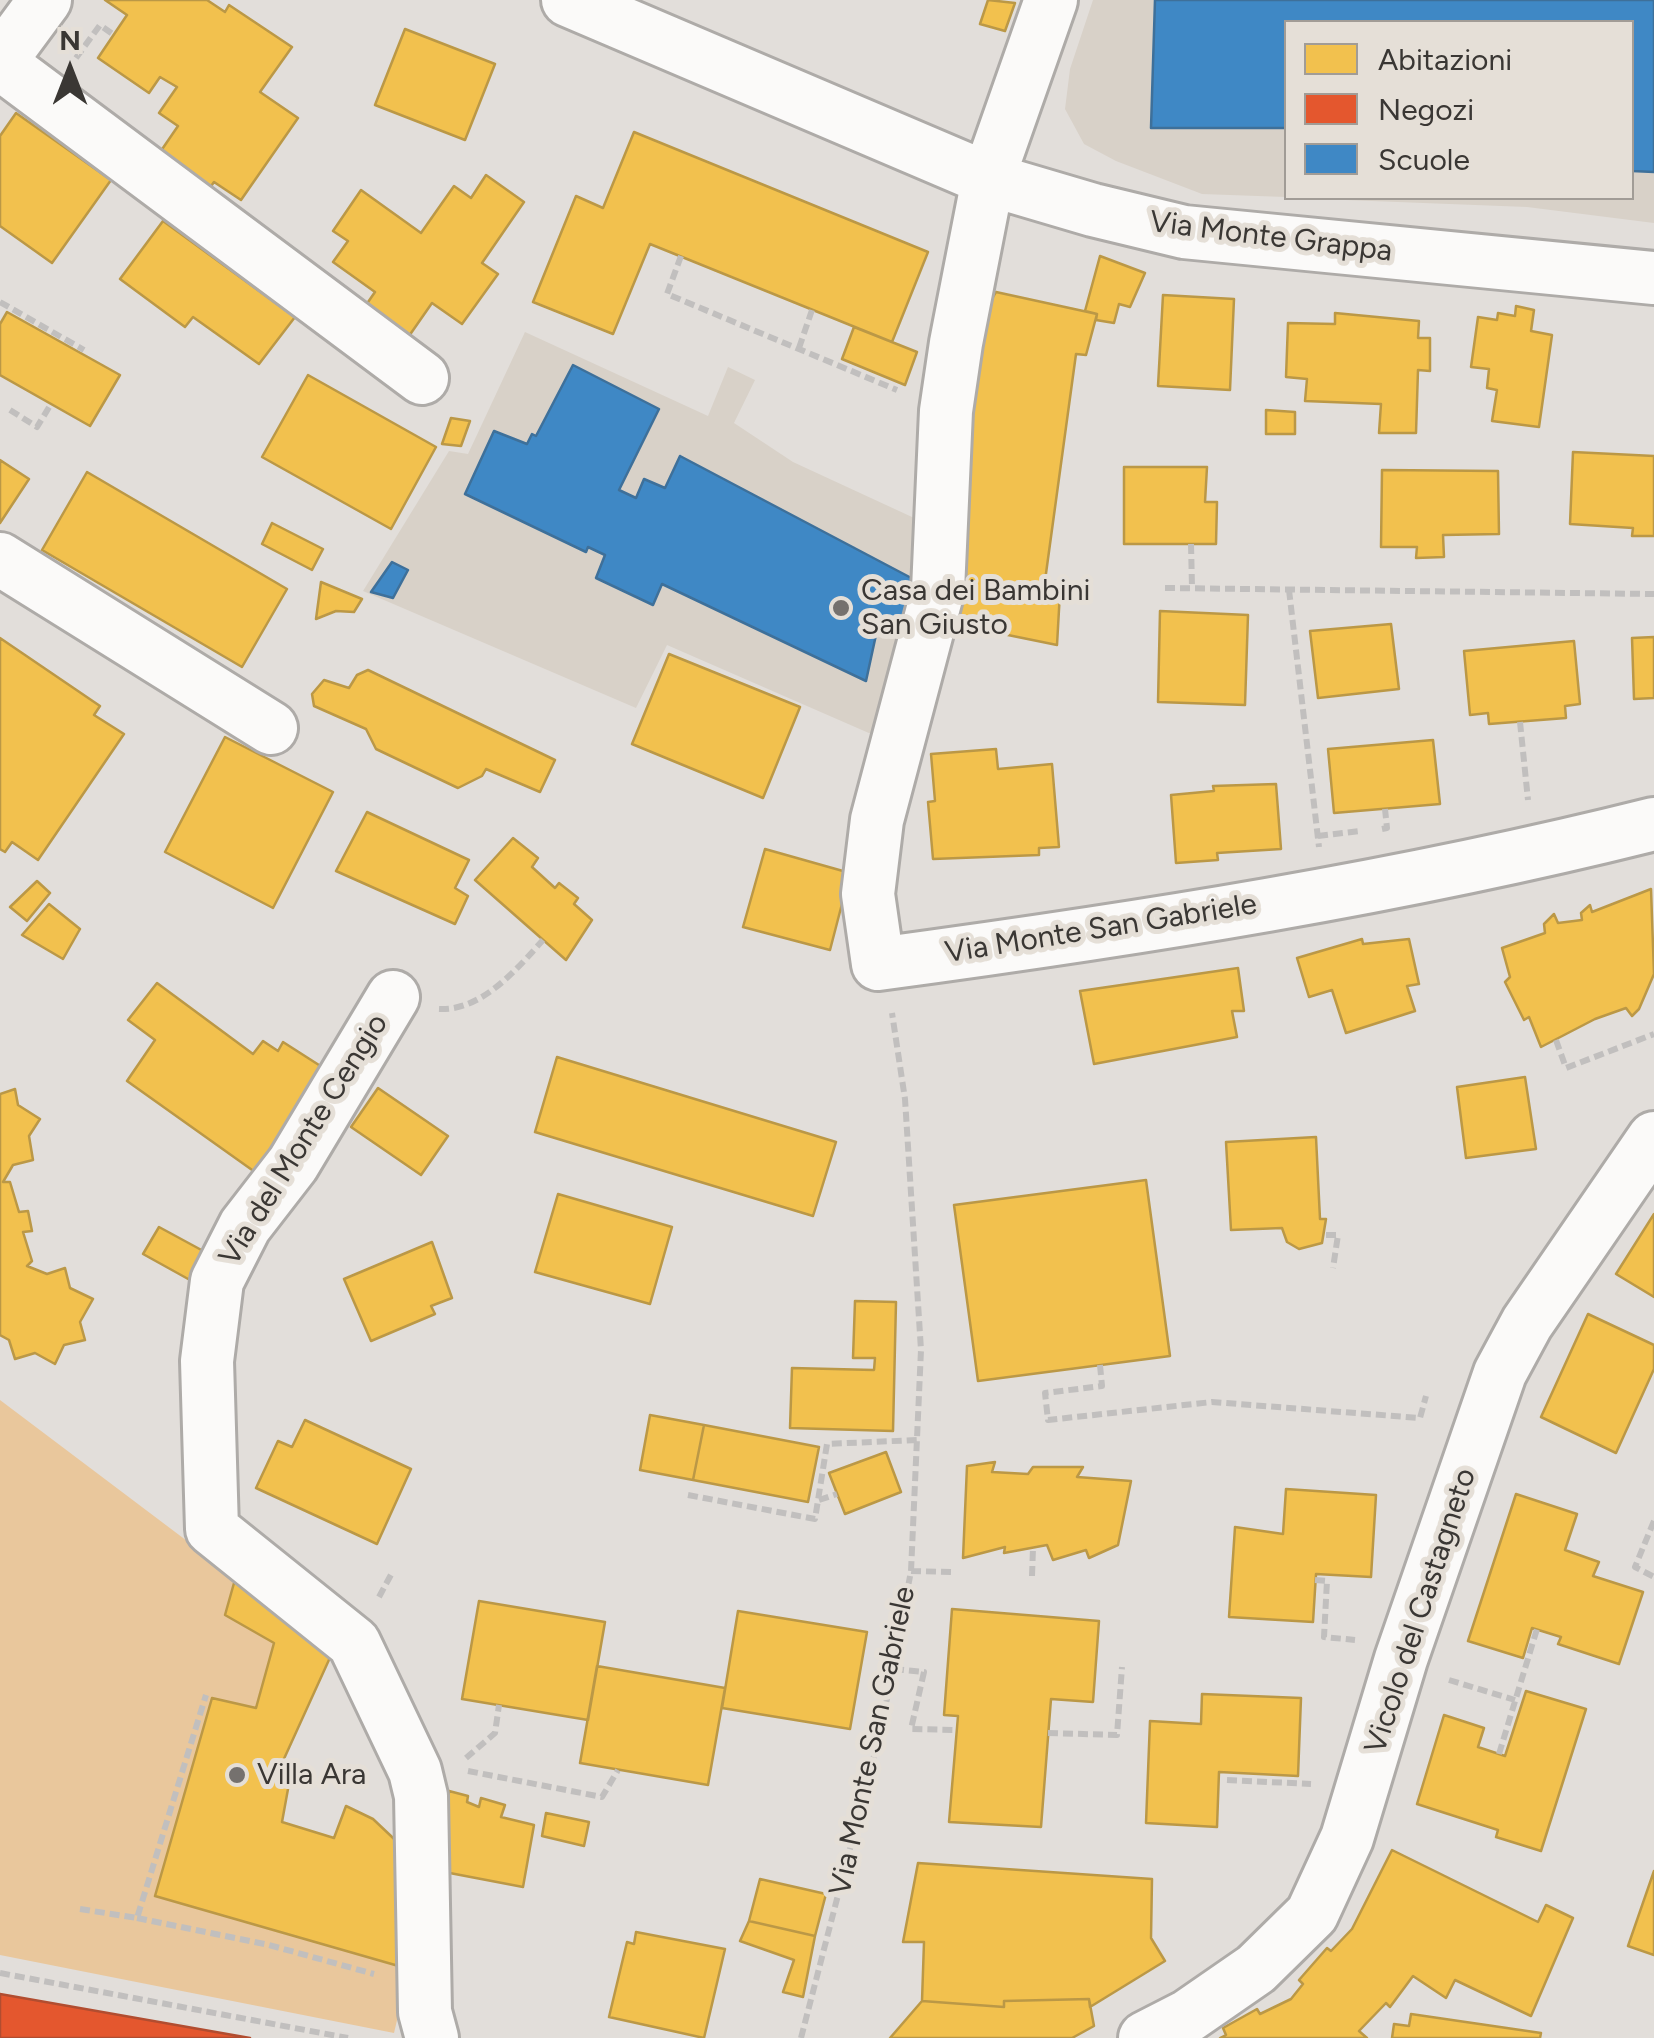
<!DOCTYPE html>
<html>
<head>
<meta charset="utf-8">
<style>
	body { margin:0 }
	#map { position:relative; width:1654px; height:2038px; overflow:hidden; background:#e2deda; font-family:Figtree,sans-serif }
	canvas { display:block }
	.legend { position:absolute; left:1284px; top:20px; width:350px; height:180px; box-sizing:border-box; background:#e5dfd7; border:2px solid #a19c96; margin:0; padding:12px 18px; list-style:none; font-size:30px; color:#3a3734 }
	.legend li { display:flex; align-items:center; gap:20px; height:50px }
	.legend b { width:50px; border:2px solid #a19c96 }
	.north { position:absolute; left:20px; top:20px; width:100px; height:100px; -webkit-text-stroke:8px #e5dfd7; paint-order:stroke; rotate:0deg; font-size:28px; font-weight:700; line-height:40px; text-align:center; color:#3a3734 }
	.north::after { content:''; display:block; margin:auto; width:35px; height:45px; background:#3a3734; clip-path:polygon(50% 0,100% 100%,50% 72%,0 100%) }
</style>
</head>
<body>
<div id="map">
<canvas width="1654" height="2038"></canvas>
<ul class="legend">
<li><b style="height:28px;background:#f2c14e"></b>Abitazioni</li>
<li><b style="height:28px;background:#e4572e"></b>Negozi</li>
<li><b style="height:28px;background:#3f88c5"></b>Scuole</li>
</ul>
<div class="north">N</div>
</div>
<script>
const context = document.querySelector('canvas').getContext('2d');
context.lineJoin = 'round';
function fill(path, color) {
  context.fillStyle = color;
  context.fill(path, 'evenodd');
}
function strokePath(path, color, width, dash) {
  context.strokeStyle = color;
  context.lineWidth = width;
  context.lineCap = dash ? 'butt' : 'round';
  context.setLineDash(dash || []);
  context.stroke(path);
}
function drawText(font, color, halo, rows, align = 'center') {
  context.font = font + ' Figtree,sans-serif';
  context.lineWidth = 10;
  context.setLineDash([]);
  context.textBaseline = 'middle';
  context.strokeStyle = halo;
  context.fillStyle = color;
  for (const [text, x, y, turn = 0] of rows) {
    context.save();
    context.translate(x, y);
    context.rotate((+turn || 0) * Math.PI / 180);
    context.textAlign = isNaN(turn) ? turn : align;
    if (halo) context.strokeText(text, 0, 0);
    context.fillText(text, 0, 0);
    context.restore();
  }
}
const built = new Path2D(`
	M1093 0H1654V223L1527 207 1294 198H1632V22H1286V197L1202 194 1116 161 1084 144 1065 109 1070 69Z
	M525 332 708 416 728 367 755 380 734 423 793 462 925 523 878 737 667 645 636 708 363 591 449 451 468 454Z`);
const green = new Path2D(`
	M0 1400 333 1651 278 1772 290 1778 282 1822 334 1838 346 1806 373 1819 410 1854 409 1969 394 2033 0 1955Z`);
const homes = new Path2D(`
	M105 0H207L225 12 229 5 292 47 260 92 298 118 241 200 214 182 204 196 154 161 178 126 159 113 177 87 160 77 149 93 98 58 127 15Z
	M988 0 1015 3 1005 31 980 24Z
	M405 29 495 64 465 140 375 105Z
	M16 113 111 180 52 263 0 226V136Z
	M634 132 928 252 892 342 650 244 613 334 533 302 576 196 603 208Z
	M486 175 524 202 482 263 498 274 462 324 432 303 409 336 366 305 375 292 333 262 348 241 333 231 361 190 421 233 454 186 471 198Z
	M163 221 295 317 259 364 193 317 185 327 120 279Z
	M1100 256 1145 273 1130 307 1119 304 1114 323 1096 320 1097 314 1085 311Z
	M996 292 1097 314 1086 355 1076 354 1044 588 1060 592 1057 645 944 622 976 324Z
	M1163 295 1234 299 1230 390 1158 386Z
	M1516 306 1534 310 1531 331 1552 335 1539 427 1492 421 1497 390 1487 388 1489 369 1471 367 1478 317 1497 320 1498 313 1515 316Z
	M7 312 120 375 90 426 0 375V324Z
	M1335 313 1419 321 1418 338H1430V371L1418 370 1416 433H1379L1381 404 1305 401 1307 379 1286 377 1288 323 1335 324Z
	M854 327 917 352 905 385 842 359Z
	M308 375 436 447 391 529 262 457Z
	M1266 410 1295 412V434H1266Z
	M451 418 470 421 461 446 442 444Z
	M1573 452 1654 456V536H1632L1633 528 1570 524Z
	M0 460 29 479 0 523Z
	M1124 467H1207L1205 502H1217L1216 544H1124Z
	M1382 470 1498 471 1499 534 1443 535 1444 557 1416 558 1417 547H1381Z
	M87 472 287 589 242 667 42 550Z
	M272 523 323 549 312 570 262 544Z
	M321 582 362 599 354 612 336 611 316 619Z
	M1160 611 1248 615 1245 705 1158 702Z
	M1391 624 1399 689 1318 698 1310 631Z
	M1654 637V698L1634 699 1632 638Z
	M0 638 100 706 94 715 124 734 38 860 12 842 5 852 0 849Z
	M1574 641 1580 704 1565 706 1566 718 1489 724 1488 713 1470 715 1464 651Z
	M669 654 800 707 763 798 632 744Z
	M368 670 555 760 540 792 486 769 482 776 458 788 376 749 366 729 314 706 312 694 324 680 349 688 357 675Z
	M225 737 333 792 273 908 165 852Z
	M1433 740 1440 804 1334 813 1328 749Z
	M996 749 998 769 1052 764 1059 847 1039 848V855L933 859 928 802 935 801 931 754Z
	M1276 784 1281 849 1217 853 1218 860 1176 863 1171 795 1214 791 1213 786Z
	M367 812 469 860 455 888 468 896 455 924 336 871Z
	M513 838 538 858 532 867 555 888 559 883 578 898 574 904 592 920 566 960 475 880Z
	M765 849 850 873 830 950 743 927Z
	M37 881 50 893 27 921 10 907Z
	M1651 889 1654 974 1639 1009 1632 1016 1626 1008 1595 1019 1541 1047 1529 1017 1524 1020 1505 982 1510 977 1502 948 1545 933 1544 924 1554 914 1558 923 1582 920 1581 913 1590 905 1592 912Z
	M49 904 80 929 63 959 22 935Z
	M1362 939 1363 944 1409 939 1419 984 1407 986 1415 1011 1346 1033 1332 990 1309 997 1297 958Z
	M1238 968 1244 1011H1232L1237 1037 1094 1064 1080 991Z
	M157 983 253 1054 263 1041 278 1051 283 1042 333 1074 269 1182 127 1081 155 1040 128 1020Z
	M557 1057 836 1142 813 1216 535 1132Z
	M1525 1077 1536 1149 1466 1158 1457 1087Z
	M378 1088 448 1136 421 1175 351 1127Z
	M15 1089 18 1105 40 1119 29 1136 33 1160 13 1165 3 1182H10L19 1212 28 1211 32 1231 23 1232 32 1261 27 1266 47 1274 65 1268 70 1288 93 1299 80 1322 85 1340 64 1345 55 1364 35 1353 15 1359 9 1340 0 1335V1094Z
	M1316 1137 1320 1219H1326L1322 1243 1299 1249 1287 1242 1282 1228 1231 1230 1226 1142Z
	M1146 1180 1170 1356 978 1381 954 1205Z
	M558 1194 672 1227 650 1304 535 1272Z
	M1654 1214V1297L1616 1274Z
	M159 1227 218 1259 199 1285 143 1254Z
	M432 1242 452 1298 431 1306 435 1314 371 1341 344 1279Z
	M855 1301 896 1302 893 1431 790 1428 792 1368 874 1370 875 1358H853Z
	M1588 1314 1654 1345V1369L1616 1453 1541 1417Z
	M650 1415 704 1425 693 1480 640 1470Z
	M305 1420 411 1469 377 1544 256 1488 278 1441 292 1447Z
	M704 1425 819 1447 808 1502 693 1480Z
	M886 1452 901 1492 845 1514 829 1473Z
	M995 1462 992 1472 1028 1474 1033 1467H1083L1077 1477 1131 1481 1118 1545 1089 1558 1086 1550 1053 1560 1047 1545 1004 1553 1005 1547 963 1558 967 1466Z
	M1286 1489 1376 1495 1371 1577 1316 1574 1313 1622 1229 1617 1235 1527 1283 1534Z
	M1516 1494 1577 1514 1565 1550 1599 1562 1593 1576 1643 1592 1619 1664 1558 1644 1561 1637 1532 1628 1523 1658 1468 1641Z
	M236 1576 333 1651 278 1772 290 1778 282 1822 334 1838 346 1806 373 1819 410 1854 409 1969 155 1896 212 1698 256 1708 274 1643 225 1615Z
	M479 1601 605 1622 588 1720 462 1699Z
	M952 1609 1099 1621 1093 1702 1051 1699 1041 1827 949 1822 958 1716 944 1715Z
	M738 1611 867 1632 850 1729 722 1708Z
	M597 1666 725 1688 708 1785 580 1763Z
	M1526 1691 1586 1709 1541 1851 1496 1837 1498 1830 1417 1804 1444 1715 1484 1728 1478 1747 1505 1756Z
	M1202 1694 1301 1698 1298 1776 1219 1772 1217 1827 1146 1823 1150 1721 1201 1724Z
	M449 1791 468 1796 467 1802 479 1807 481 1798 505 1805 501 1817 534 1825 523 1887 434 1870Z
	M546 1813 589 1822 584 1846 542 1836Z
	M1392 1850 1538 1922 1546 1905 1573 1918 1531 2016 1455 1980 1446 1998 1413 1976 1390 2007 1386 2003 1359 2031 1367 2038H1220L1226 2035 1223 2028 1257 2009 1260 2014 1291 1999 1303 1984 1299 1980 1327 1948 1331 1951 1352 1929Z
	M918 1863 1152 1879 1151 1938 1165 1961 1090 2007 1089 1999 1004 2001V2007L922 2001 924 1942H903Z
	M1654 1871V1955L1628 1946Z
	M760 1879 826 1894 815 1936 749 1921Z
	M749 1921 815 1936 803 1997 783 1992 794 1960 740 1941Z
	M636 1932 725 1949 704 2038 609 2017 627 1942 634 1944Z
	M1089 1999 1094 2026 1072 2038H890L922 2001 1004 2007V2001Z
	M1411 2014 1541 2033 1540 2038H1392L1394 2024 1409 2026Z`);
const shops = new Path2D(`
	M0 1994 250 2038H0Z`);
const schools = new Path2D(`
	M1155 0H1654V172L1632 171V22H1286V128H1151Z
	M573 365 659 409 619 490 636 498 644 479 665 488 680 456 917 581 907 627 879 621 866 681 662 584 653 605 596 578 605 555 588 547 586 552 465 494 494 431 527 444 532 434 536 436Z
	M392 562 408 570 393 598 371 592Z`);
const path = new Path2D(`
	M76 58 100 25 114 35
	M681 256 667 294 897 390
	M0 302 84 350
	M799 348 812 310
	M10 410 37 427 51 404
	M1191 544 1192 587
	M1165 588 1654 594
	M1289 590 1319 847
	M1520 722 1528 800
	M1382 829 1387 828 1385 809
	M1318 836 1360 831
	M439 1009C482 1011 517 969 543 940
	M1556 1040 1566 1068 1654 1034
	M1326 1235H1338L1333 1268
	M1100 1365 1102 1386 1045 1393 1048 1420 1212 1402 1420 1418 1426 1396
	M688 1495 815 1519 827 1444 917 1440
	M819 1500 837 1494
	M1654 1521 1635 1567 1654 1577
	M911 1571 951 1572
	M1032 1576 1033 1548
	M1315 1580 1327 1581 1324 1637 1355 1640
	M379 1597 393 1571
	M894 1669 924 1672 911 1729 957 1730
	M1449 1680 1515 1700
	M1048 1733 1117 1735 1122 1667
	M1499 1754 1537 1629
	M466 1758 495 1733 499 1705
	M468 1771 602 1797 618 1770
	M1227 1780 1311 1784
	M80 1909 137 1918 206 1695
	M137 1918 269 1945 374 1974
	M0 1973 348 2038
	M801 2038 882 1725 911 1571 921 1350 905 1099 892 1013`);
const street = new Path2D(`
	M568 0 988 179 1093 210 1184 232 1654 278
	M1051 0 988 179 956 343 946 411 938 590 877 820 868 894 878 964C1138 929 1399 888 1654 824
	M0 61 45 0
	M0 63 422 378
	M0 559 271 728
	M393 997 293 1164 245 1226 217 1281 207 1361 212 1529 354 1643 415 1771 421 1796 425 2012 432 2038
	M1145 2038 1188 2016 1256 1969 1312 1914 1347 1838 1401 1659 1500 1373 1527 1323 1654 1138`);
const markers = [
	[841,608,10,"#75716e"],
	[237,1775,10,"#75716e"]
];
const streetNames = [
	["Via Monte Grappa",1271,237,7],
	["Via Monte San Gabriele",1101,929,-9],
	["Via del Monte Cengio",304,1140,-58],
	["Vicolo del Castagneto",1421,1611,-72],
	["Via Monte San Gabriele",873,1741,-78]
];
const poiNames = [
	["Casa dei Bambini",861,591],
	["San Giusto",861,625],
	["Villa Ara",257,1775]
];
fill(built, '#d8d1c8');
fill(green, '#e9c79c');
fill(homes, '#f2c14e');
strokePath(homes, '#bb9846', 2.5);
fill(shops, '#e4572e');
strokePath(shops, '#b14d30', 2.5);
fill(schools, '#3f88c5');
strokePath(schools, '#3e709a', 2.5);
strokePath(street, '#aeaba8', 58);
strokePath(path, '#c1bfbe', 6, [10, 5]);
strokePath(street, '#fbfaf9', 52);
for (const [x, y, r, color] of markers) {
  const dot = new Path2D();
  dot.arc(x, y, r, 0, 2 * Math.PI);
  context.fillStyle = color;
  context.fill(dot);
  strokePath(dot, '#e5dfd7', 4);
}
drawText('30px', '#3a3734', '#e5dfd7', streetNames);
drawText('30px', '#3a3734', '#e5dfd7', poiNames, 'left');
</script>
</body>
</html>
